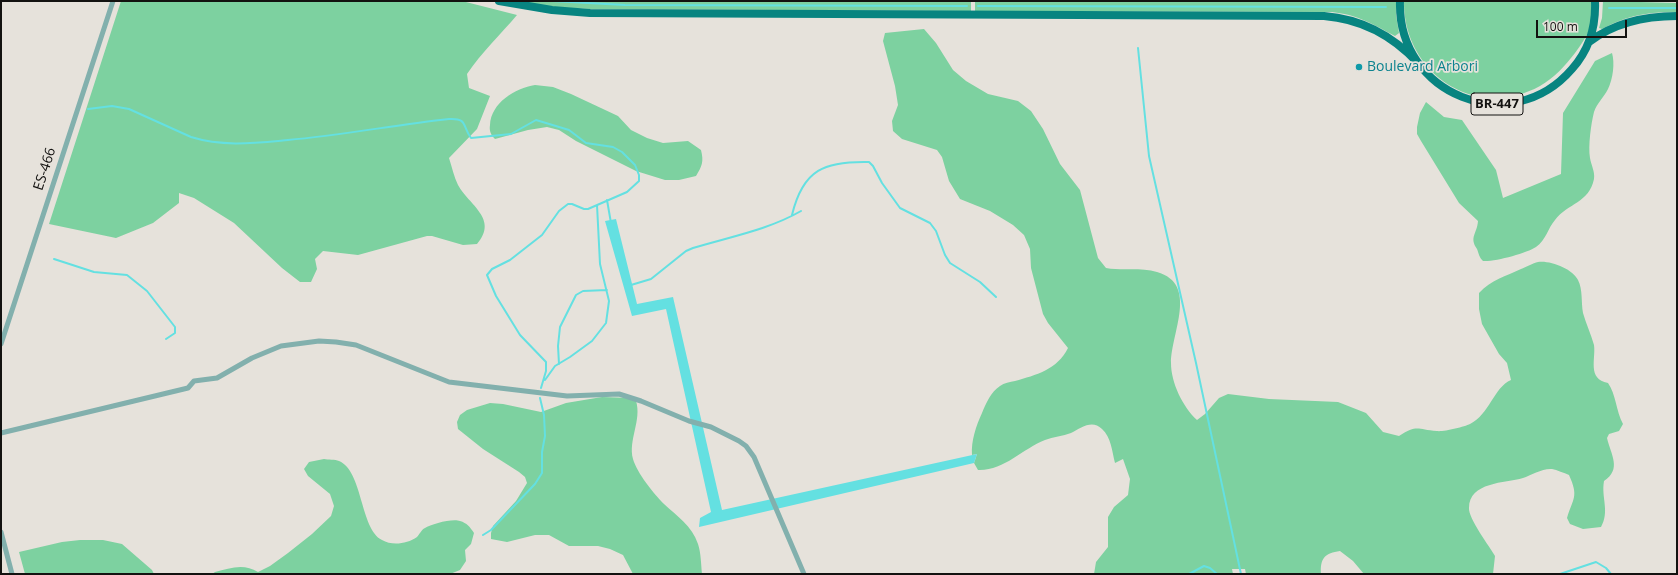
<!DOCTYPE html>
<html>
<head>
<meta charset="utf-8">
<style>
	body { margin:0 }
	#map { position:relative; width:1678px; height:575px; overflow:hidden; background:#e6e2db; font-family:"Open Sans",sans-serif }
	canvas { display:block }
	.frame { position:absolute; inset:0; border:2px solid #131210; pointer-events:none }
	.scale { position:absolute; left:1536px; top:20px; width:91px; height:18px; box-sizing:border-box; border:2px solid #131210; border-top:0; padding-left:5px; font-size:12px; line-height:14px; white-space:nowrap; color:#131210; -webkit-text-stroke:3px #e6e2db; paint-order:stroke }
</style>
</head>
<body>
<div id="map">
<canvas width="1678" height="575"></canvas>
<div class="frame"></div>
<div class="scale">100 m</div>
</div>
<script>
const context = document.querySelector('canvas').getContext('2d');
context.lineJoin = 'round';
function fill(path, color) {
  context.fillStyle = color;
  context.fill(path, 'evenodd');
}
function strokePath(path, color, width, dash) {
  context.strokeStyle = color;
  context.lineWidth = width;
  context.lineCap = dash ? 'butt' : 'round';
  context.setLineDash(dash || []);
  context.stroke(path);
}
function drawText(font, color, halo, rows, align = 'center') {
  context.font = font + ' "Open Sans",sans-serif';
  context.lineWidth = 3.5;
  context.setLineDash([]);
  context.textBaseline = 'middle';
  context.strokeStyle = halo;
  context.fillStyle = color;
  for (const [text, x, y, turn = 0] of rows) {
    context.save();
    context.translate(x, y);
    context.rotate((+turn || 0) * Math.PI / 180);
    context.textAlign = isNaN(turn) ? turn : align;
    if (halo) context.strokeText(text, 0, 0);
    context.fillText(text, 0, 0);
    context.restore();
  }
}
const green = new Path2D(`
	M121 1H462L517 15C500 35 482 52 467 74L469 88 490 96 477 129 449 158C452 167 454 177 458 185 469 205 499 219 477 244L463 245 432 236H427L358 255 323 251 315 259 317 269 311 282H300L282 268 234 223 194 198 179 193V203L153 223 116 238 49 224Z
	M514 1H971V11L590 9 552 7Z
	M975 1H1396V15L1399 33 1395 36C1372 24 1359 15 1332 12L975 11Z
	M1404 1H1596C1596 21 1587 37 1575 53 1565 66 1554 78 1540 86 1474 122 1403 72 1404 1Z
	M1603 1 1677 3V12C1648 12 1628 15 1602 29L1599 28 1602 18Z
	M924 29 936 43 953 70 966 81 988 94 1018 101 1031 111 1043 129 1060 164 1080 190 1098 258 1106 268C1122 271 1141 267 1157 272 1199 284 1171 333 1171 363 1171 383 1183 407 1197 420L1205 414 1219 398 1228 394 1269 399 1338 402 1366 413 1383 432 1399 436C1418 424 1417 430 1437 431 1443 432 1464 427 1470 424 1489 415 1494 387 1511 380L1507 363 1499 354 1482 324 1479 309V293C1491 280 1506 276 1521 269 1526 267 1533 263 1538 262 1550 260 1573 269 1578 280 1583 290 1581 302 1583 313 1586 324 1591 334 1594 345 1596 359 1587 379 1608 383 1616 394 1616 411 1623 424L1619 431 1609 434 1607 438C1611 455 1622 469 1604 481 1601 498 1610 511 1601 527L1583 529 1570 524 1567 518C1573 498 1579 497 1569 475 1564 473 1557 470 1552 469 1543 468 1531 475 1523 478 1505 483 1469 482 1469 508 1468 518 1490 547 1495 556L1493 574H1364L1353 561 1340 551C1325 553 1320 558 1321 574H1246L1245 569H1232L1233 574H1094L1096 562 1108 547V517L1114 507 1128 495 1130 479 1123 459 1115 463C1112 451 1111 437 1102 429 1092 419 1081 428 1071 433 1063 436 1053 437 1045 440 1022 449 1004 471 978 470L974 463 977 454 972 455C971 441 976 426 982 413 986 403 991 392 1000 386 1004 383 1010 382 1015 381 1036 375 1057 370 1068 348L1048 323 1043 314 1031 268 1030 249 1024 235 1013 225 990 211 960 199 949 181 942 157 937 150 902 139 893 131 892 121 898 105 895 86 883 41 885 33Z
	M1612 53C1615 63 1613 79 1608 89 1604 97 1597 103 1594 112 1591 124 1588 146 1590 158 1591 165 1595 171 1594 179 1589 203 1568 203 1555 220 1548 228 1546 240 1536 247 1527 253 1495 262 1483 261 1479 257 1479 254 1477 249 1469 237 1477 234 1478 221L1459 203 1421 141 1417 134V127L1420 113 1426 102 1444 117 1462 120 1496 170 1503 198 1561 174 1563 113 1595 61Z
	M535 85 553 87 571 94 618 116 631 130 647 138 663 143 688 141 701 150C704 162 702 166 696 176L679 180H665L636 171 576 141 559 130 547 127 528 130 495 139C491 135 489 131 490 125 491 103 515 88 535 85Z
	M602 397 630 398 636 401C642 420 628 440 633 459 637 473 654 494 664 504 677 516 692 526 698 544 701 553 701 564 702 574H633L623 555 610 549 598 546H569L549 535H535L507 542 491 539V533L493 526 516 501 527 483 525 477 519 472 483 449 458 429 457 422 460 415 467 410 490 403 503 404 541 412 566 403Z
	M324 459C328 460 335 459 339 461 363 471 360 529 382 540 392 546 407 544 417 537 420 534 421 530 425 528 431 524 453 518 460 521 467 523 470 527 474 533L471 544 465 550 466 561 460 570 450 574H212L215 572C230 568 244 563 258 572L270 566 288 553 312 534 331 516 334 506 330 494 308 476 304 469 309 462Z
	M80 540H103L122 544 152 570 154 574H25L19 552 62 542Z`);
const water = new Path2D(`
	M616 219 637 304 673 297 722 510 977 454 974 463 699 527 700 518 711 512 666 309 632 316 605 221Z`);
const stream = new Path2D(`
	M551 1 625 5 967 6
	M978 6 1386 7
	M1609 8H1677
	M1138 48 1149 156 1196 363 1241 574
	M88 109 112 106 129 109 191 137C223 147 255 143 288 140 342 135 395 125 449 119 468 118 462 126 471 138L511 134 536 120 569 130 586 143 613 147 622 152 635 165 639 175V181L627 192 588 209H584L572 204H568L559 211 542 235 510 260 492 269 487 275 496 296 520 335 546 362V371L541 388
	M607 200 611 223
	M792 215C803 169 825 161 869 162L873 166 882 183 900 208 930 223 936 231 945 255 950 263 980 282 996 297
	M54 259 94 272 127 275 147 291 175 327V333L166 339
	M631 285 651 279 686 251 693 248C729 237 768 230 801 211
	M559 364 558 346 560 327 576 295 583 291 607 290
	M545 380 555 366 570 357 592 341 606 323 609 301 600 264 597 205
	M483 535 491 530 535 484 542 473V452L545 436 544 415 540 398
	M1189 574 1204 566 1210 568 1217 574
	M1560 574 1596 562 1606 568 1611 574`);
const street = new Path2D(`
	M1 344 113 1
	M1 433 188 388 194 381 217 378 252 358 281 346 319 341 336 342 356 345 449 382 567 396 619 394 641 401 689 421 711 427 739 441 746 446 754 457 804 574
	M1 532 12 574`);
const primary = new Path2D(`
	M499 1 552 10 590 13 1324 16C1362 19 1392 35 1418 63
	M1400 1C1397 95 1511 140 1572 69 1589 50 1596 26 1595 1
	M1589 42C1614 23 1646 16 1677 16`);
const markers = [
	[1359,67,4,"#0f9aa8"]
];
const shields = [
	[1497,104,52]
];
const shieldNames = [
	["BR-447",1497,104]
];
const cultureNames = [
	["Boulevard Arbori",1367,67]
];
const streetNames = [
	["ES-466",45,169,-72]
];
fill(green, '#7dd1a0');
fill(water, '#64e0e1');
strokePath(stream, '#64e0e1', 2);
strokePath(street, '#82b0ad', 5);
strokePath(primary, '#078480', 8);
for (const [x, y, r, color] of markers) {
  const dot = new Path2D();
  dot.arc(x, y, r, 0, 2 * Math.PI);
  context.fillStyle = color;
  context.fill(dot);
  strokePath(dot, '#e6e2db', 1.5);
}
for (const [x, y, w] of shields) {
  const box = new Path2D();
  box.roundRect(x - w / 2, y - 11, w, 22, 3);
  context.fillStyle = '#e6e2db';
  context.fill(box);
  strokePath(box, '#131210', 1);
}
drawText('bold 13px', '#131210', null, shieldNames);
drawText('14px', '#0d838f', '#e6e2db', cultureNames, 'left');
drawText('14px', '#131210', '#e6e2db', streetNames);
</script>
</body>
</html>
